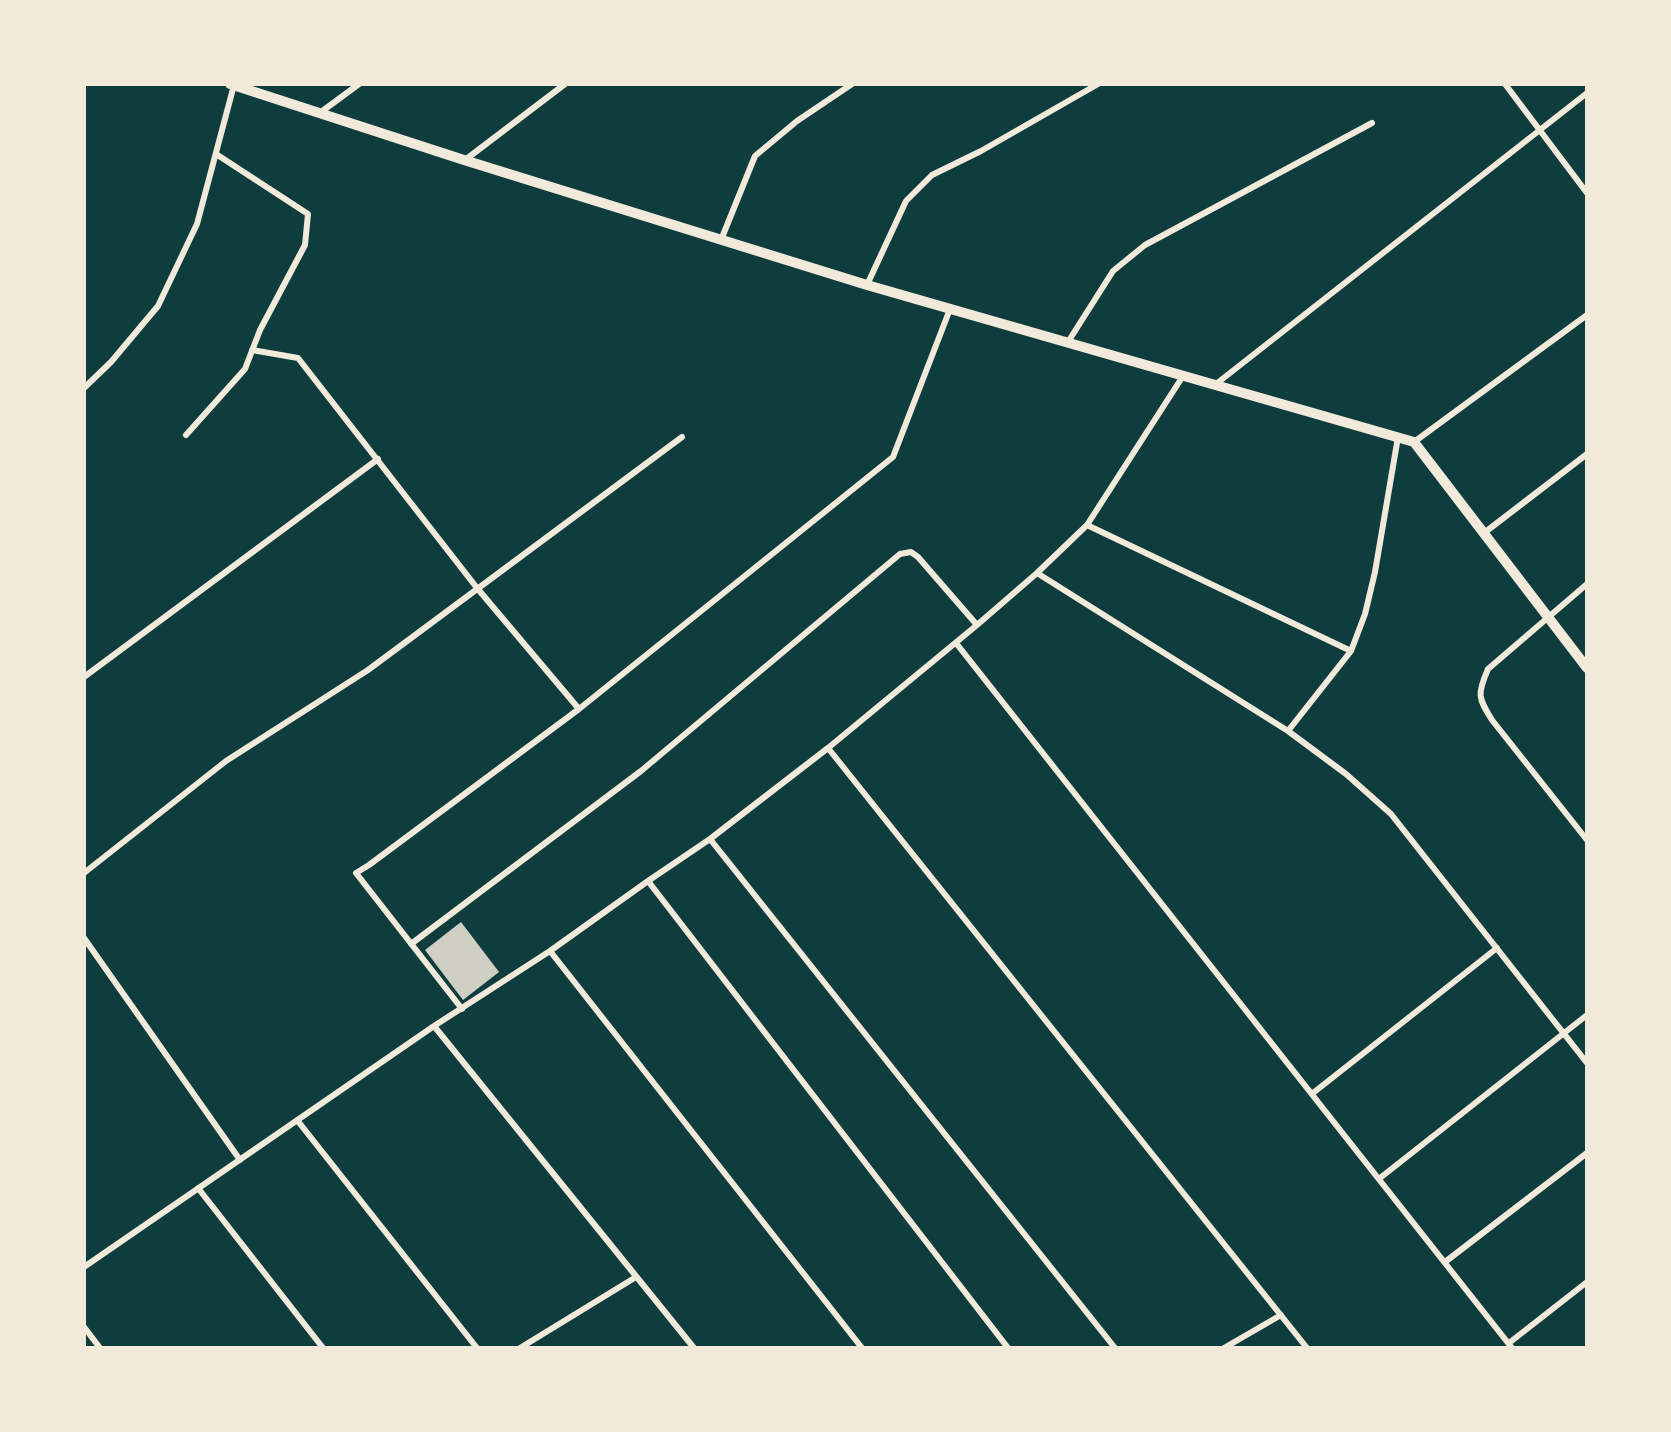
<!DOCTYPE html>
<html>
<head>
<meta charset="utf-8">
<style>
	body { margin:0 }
	#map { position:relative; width:1671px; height:1432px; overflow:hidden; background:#0f3d3e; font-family:"Work Sans",sans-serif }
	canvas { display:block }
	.frame { position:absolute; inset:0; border:86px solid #f1e9da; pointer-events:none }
</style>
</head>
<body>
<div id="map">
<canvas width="1671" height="1432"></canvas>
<div class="frame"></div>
</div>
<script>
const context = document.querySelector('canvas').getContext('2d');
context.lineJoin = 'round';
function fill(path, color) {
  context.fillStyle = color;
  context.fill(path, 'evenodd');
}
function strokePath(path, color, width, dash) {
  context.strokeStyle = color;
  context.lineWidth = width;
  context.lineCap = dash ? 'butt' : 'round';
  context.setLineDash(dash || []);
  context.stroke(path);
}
const building = new Path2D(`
	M461 922 499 972 463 1000 425 950Z`);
const minor = new Path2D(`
	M1505 84 1587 193
	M321 112 359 84
	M465 160 565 84
	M721 240 755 156 797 121 852 84
	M867 285 906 201 932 175 981 151 1098 84
	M1068 342 1113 271 1145 245 1372 123
	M252 350 298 358 477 588 579 709
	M1216 384 1587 93
	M84 388 111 362 158 306 197 224 234 85
	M186 435 245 369 260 330 305 245 308 214 216 154
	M1414 442 1587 315
	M1087 525 1351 651
	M1484 533 1587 454
	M1037 573 1288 731 1346 774 1391 814 1587 1063
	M1587 584 1488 669C1477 694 1478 698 1492 720L1587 840
	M956 643 1512 1348
	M84 677 378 459
	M1288 731 1351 651 1365 614 1375 572 1398 437
	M828 748 1307 1348
	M710 839 1115 1348
	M84 873 226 761 368 670 682 437
	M648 881 1008 1348
	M84 938 240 1160
	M411 944 641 771 900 554 911 552 918 557 977 625
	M550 951 862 1348
	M462 1009 356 873 369 865 579 709 893 457 950 309
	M434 1026 694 1348
	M1313 1093 1497 948
	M297 1120 477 1348
	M1380 1178 1587 1015
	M198 1188 323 1348
	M1445 1262 1587 1153
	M84 1267 434 1026 550 951 648 881 710 839 828 748 977 625 1037 573 1087 525 1183 376
	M84 1327 100 1348
	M1509 1343 1587 1282
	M520 1348 636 1277
	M1224 1348 1281 1315`);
const tertiary = new Path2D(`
	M230 84 464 160 867 285 1414 442 1587 668`);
fill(building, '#cfcfc3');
strokePath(minor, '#f1e9da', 6);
strokePath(tertiary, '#f1e9da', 10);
</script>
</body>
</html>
